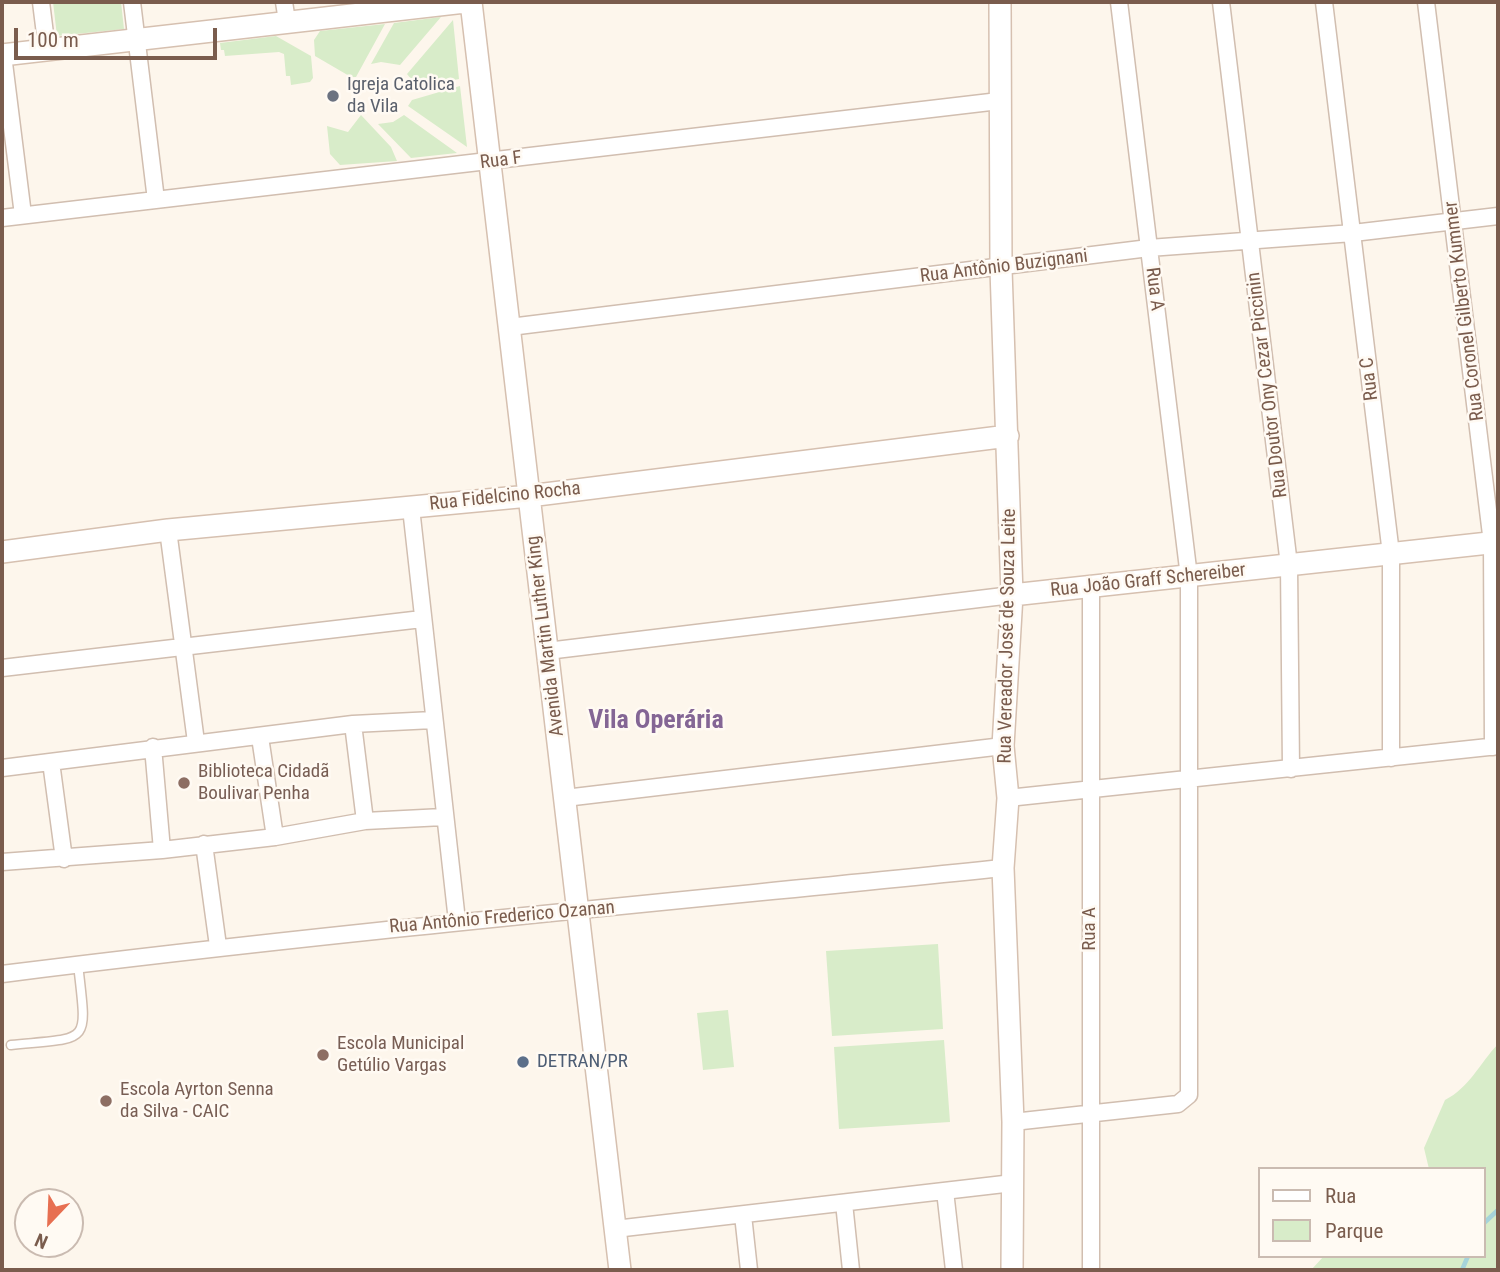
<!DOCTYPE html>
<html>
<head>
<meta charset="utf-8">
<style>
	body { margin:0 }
	#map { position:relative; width:1500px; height:1272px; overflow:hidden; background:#fdf6ec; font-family:"Roboto Condensed",sans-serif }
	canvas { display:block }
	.frame { position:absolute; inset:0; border:4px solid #7a5c4d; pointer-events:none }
	.legend { position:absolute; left:1258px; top:1167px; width:228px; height:91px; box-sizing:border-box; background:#fffaf3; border:2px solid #cabbb1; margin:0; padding:9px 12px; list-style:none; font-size:21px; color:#7a5c4d }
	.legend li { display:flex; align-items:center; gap:14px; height:35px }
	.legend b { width:35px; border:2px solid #cabbb1 }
	.north { position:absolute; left:14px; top:1188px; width:70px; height:70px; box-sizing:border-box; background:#fffaf3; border:2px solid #cabbb1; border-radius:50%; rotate:203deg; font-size:19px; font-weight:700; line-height:28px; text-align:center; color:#7a5c4d }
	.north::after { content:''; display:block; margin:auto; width:24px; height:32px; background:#e76f51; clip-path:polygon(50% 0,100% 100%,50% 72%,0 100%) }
	.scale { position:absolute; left:14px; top:28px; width:203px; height:32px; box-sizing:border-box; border:4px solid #7a5c4d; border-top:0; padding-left:9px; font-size:21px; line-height:24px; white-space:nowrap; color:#7a5c4d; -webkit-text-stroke:5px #fffaf3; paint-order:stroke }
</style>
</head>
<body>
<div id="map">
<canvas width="1500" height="1272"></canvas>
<div class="frame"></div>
<ul class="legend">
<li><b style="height:9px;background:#fff"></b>Rua</li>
<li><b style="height:19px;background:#d8ecc9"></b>Parque</li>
</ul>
<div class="north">N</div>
<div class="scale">100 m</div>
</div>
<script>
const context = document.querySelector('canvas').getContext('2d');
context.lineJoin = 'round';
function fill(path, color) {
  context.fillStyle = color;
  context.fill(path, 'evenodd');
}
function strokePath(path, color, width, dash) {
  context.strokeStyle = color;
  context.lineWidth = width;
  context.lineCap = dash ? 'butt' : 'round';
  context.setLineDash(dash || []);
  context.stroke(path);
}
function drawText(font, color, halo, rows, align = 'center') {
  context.font = font + ' "Roboto Condensed",sans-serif';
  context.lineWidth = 5;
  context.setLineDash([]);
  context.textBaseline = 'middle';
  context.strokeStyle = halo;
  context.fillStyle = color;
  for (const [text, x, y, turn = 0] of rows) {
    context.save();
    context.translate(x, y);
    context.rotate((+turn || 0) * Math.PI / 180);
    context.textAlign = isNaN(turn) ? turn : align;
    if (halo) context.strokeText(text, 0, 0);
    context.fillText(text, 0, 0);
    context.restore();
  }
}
const green = new Path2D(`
	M53 2H121L124 29 57 36Z
	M441 17 400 65 381 62 371 64 394 23Z
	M453 20 459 79 444 82 411 79 407 74Z
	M385 24 356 77H351L315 56 314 40 320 31Z
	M276 36 311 56 313 78 310 82 291 85 290 76H286L284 54 279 52 225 56 224 50H221L220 43Z
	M460 86 467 147 408 106 412 100Z
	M361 115 391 147 397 161 340 165 330 154 327 126 348 132Z
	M404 115 457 153 411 158 378 124 393 122Z
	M938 944 943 1029 832 1036 826 951Z
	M728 1010 734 1067 703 1070 697 1013Z
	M944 1040 950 1122 839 1129 834 1047Z
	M1498 1044V1270H1311L1324 1256H1484V1169H1429L1424 1148 1445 1100C1469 1088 1480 1063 1498 1044Z`);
const stream = new Path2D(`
	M1484 1223 1498 1210
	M1462 1270 1468 1256`);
const lane = new Path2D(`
	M11 1045C92 1037 87 1046 78 964`);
const street = new Path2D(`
	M41 2 47 50
	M132 2 156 200
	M284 2 287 21
	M1221 2 1289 565 1291 769
	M1324 2 1391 554V758
	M1426 2 1492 543 1493 747
	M3 55 23 215
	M2 218 999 101
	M510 327 1149 248 1353 233 1498 216
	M411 508 457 921
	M168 530 196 742
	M1091 587V1270
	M547 651 1012 595
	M2 668 422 619
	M353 724 365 821
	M260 737 275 837
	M153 747 162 850
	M51 762 64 859
	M2 768 353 724 433 720
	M565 798 1003 746
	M1008 798 1498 746
	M204 844 218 946
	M2 862 162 850 275 837 365 821 443 817
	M2 974C335 932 669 902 1003 868
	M1013 1122 1178 1104 1189 1095V577L1119 2
	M945 1191 954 1270
	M844 1203 851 1270
	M743 1215 749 1270
	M615 1229 1013 1183`);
const secondary = new Path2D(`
	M471 2 620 1270
	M1000 2 1001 269 1012 595 1003 746 1008 798 1003 868 1013 1122 1012 1270
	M2 55 465 2
	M2 552 168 530 529 496 1008 436
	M1012 595 1498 542`);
const markers = [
	[333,96,7,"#6b7280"],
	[184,783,7,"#8d6e63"],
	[323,1055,7,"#8d6e63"],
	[523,1062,7,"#5c6f8a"],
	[106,1101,7,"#8d6e63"]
];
const worshipNames = [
	["Igreja Catolica",347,85],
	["da Vila",347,107]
];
const streetNames = [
	["Rua F",501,161,-7],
	["Rua Antônio Buzignani",1004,267,-7],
	["Rua A",1154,289,83],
	["Rua Coronel Gilberto Kummer",1465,311,-97],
	["Rua C",1370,379,-97],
	["Rua Doutor Ony Cezar Piccinin",1268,385,-97],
	["Rua Fidelcino Rocha",505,497,-6],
	["Rua João Graff Schereiber",1148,581,-6],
	["Avenida Martin Luther King",546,636,-97],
	["Rua Vereador José de Souza Leite",1008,636,-89],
	["Rua Antônio Frederico Ozanan",502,918,-5],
	["Rua A",1090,929,-90]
];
const educationNames = [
	["Biblioteca Cidadã",198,772],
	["Boulivar Penha",198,794],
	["Escola Municipal",337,1044],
	["Getúlio Vargas",337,1066],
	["Escola Ayrton Senna",120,1090],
	["da Silva - CAIC",120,1112]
];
const serviceNames = [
	["DETRAN/PR",537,1062]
];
const districtNames = [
	["Vila Operária",656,721]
];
fill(green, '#d8ecc9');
strokePath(stream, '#a5d3da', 4.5);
strokePath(lane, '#d1beb0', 11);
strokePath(street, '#d1beb0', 19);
strokePath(secondary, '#d6c0b0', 24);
strokePath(lane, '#fff', 8);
strokePath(street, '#fff', 16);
strokePath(secondary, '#fff', 21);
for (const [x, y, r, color] of markers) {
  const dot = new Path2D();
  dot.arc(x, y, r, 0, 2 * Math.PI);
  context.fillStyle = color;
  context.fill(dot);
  strokePath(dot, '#fffaf3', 2.5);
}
drawText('19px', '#5b616d', '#fffaf3', worshipNames, 'left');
drawText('19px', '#7a5c4d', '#fffaf3', streetNames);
drawText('19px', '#785e54', '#fffaf3', educationNames, 'left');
drawText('19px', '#4e5e75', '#fffaf3', serviceNames, 'left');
drawText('bold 26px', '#846695', '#fffaf3', districtNames);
</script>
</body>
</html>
